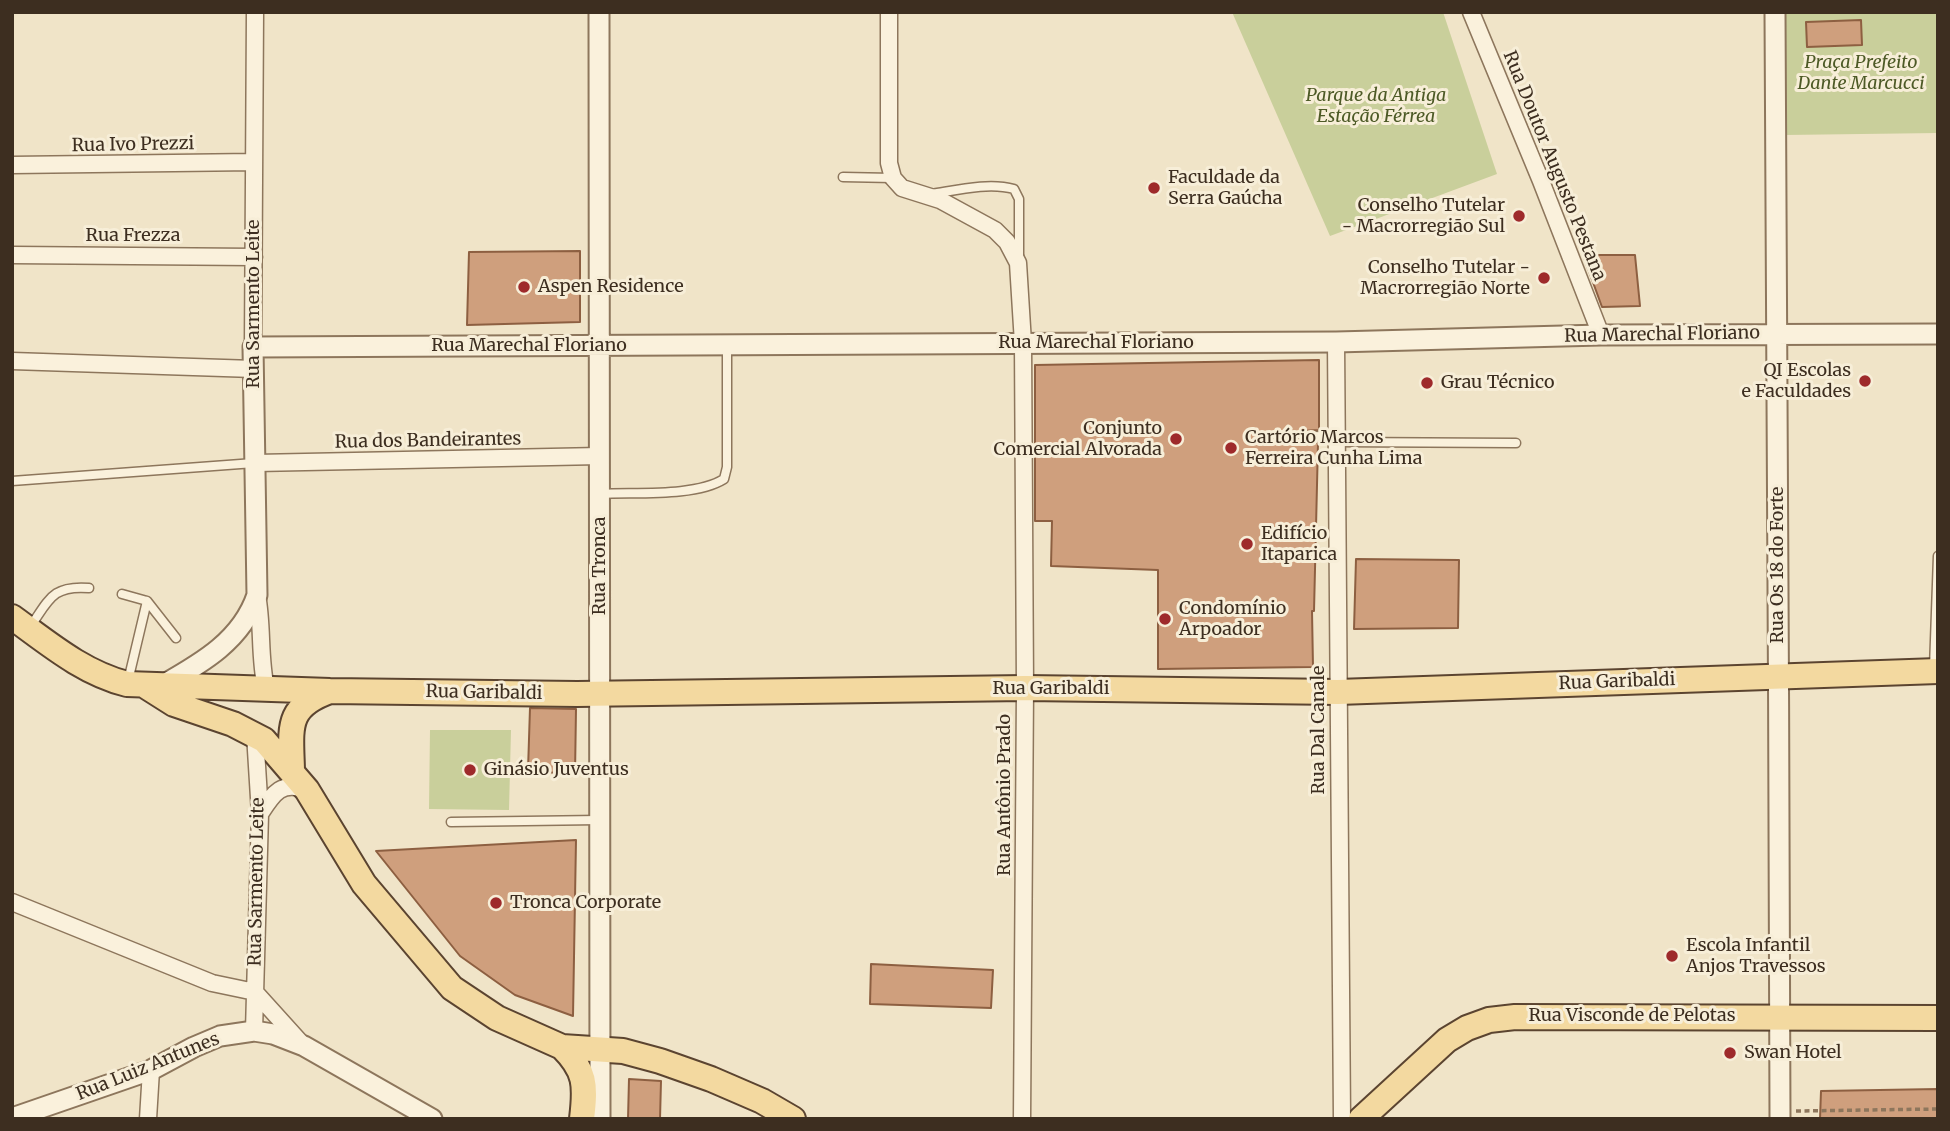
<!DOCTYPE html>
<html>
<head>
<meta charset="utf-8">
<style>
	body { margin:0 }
	#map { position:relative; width:1950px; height:1131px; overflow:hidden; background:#f0e4c8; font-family:Merriweather,serif }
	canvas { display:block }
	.frame { position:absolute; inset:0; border:14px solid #3d2e20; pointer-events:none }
</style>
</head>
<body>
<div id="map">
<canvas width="1950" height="1131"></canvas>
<div class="frame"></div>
</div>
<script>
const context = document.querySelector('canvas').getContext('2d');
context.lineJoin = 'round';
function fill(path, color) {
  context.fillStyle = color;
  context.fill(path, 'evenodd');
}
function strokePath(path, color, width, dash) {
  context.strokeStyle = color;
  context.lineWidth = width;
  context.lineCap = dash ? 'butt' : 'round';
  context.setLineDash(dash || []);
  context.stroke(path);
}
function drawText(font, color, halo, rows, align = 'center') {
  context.font = font + ' Merriweather,serif';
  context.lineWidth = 6;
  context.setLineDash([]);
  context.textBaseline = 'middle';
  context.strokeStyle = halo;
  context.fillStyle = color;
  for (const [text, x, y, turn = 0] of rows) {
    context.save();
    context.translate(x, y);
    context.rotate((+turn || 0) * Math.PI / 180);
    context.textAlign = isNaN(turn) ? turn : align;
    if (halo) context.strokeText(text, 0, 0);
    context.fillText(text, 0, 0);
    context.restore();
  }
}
const green = new Path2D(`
	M1232 12H1443L1497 174 1330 236Z
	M1938 12V133L1785 135 1784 14Z
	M430 730H511L509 810 429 809Z`);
const building = new Path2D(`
	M1861 20 1862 45 1807 47 1806 22Z
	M580 251V322L467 325 469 252Z
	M1583 255H1635L1640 306 1602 307Z
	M1319 360V430L1301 431 1298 437 1302 443H1318L1314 611H1312L1313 667 1158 669V570L1051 566 1052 521H1035V365Z
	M1356 559 1459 560 1458 628 1354 629Z
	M530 708 576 709 575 775 528 770Z
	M576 840 573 1016 515 995 460 956 376 851Z
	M871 964 993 970 991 1008 870 1004Z
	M629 1079 661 1081 660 1119H628Z
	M1938 1089V1119H1820L1821 1091Z`);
const path = new Path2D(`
	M1796 1111 1938 1109`);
const service = new Path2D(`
	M843 177 893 178
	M932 194C957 190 989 182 1014 189L1019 199V260
	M1304 437 1336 435
	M1336 442 1516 443
	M12 481 254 463
	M601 494C636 492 695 497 724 479L727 467V345
	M122 594 147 601 128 681
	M147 601 176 638
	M30 627C49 600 52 585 89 588
	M1934 668 1938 556
	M451 822 599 820`);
const minor = new Path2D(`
	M889 12V163L893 178 902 188 940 200 995 230 1007 242 1018 263 1023 343 1025 688 1022 1119
	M1471 12 1541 181 1601 335
	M12 165 254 162
	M12 255 254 257
	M1336 342 1342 1119
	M253 347 255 12
	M12 361 254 369
	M256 463 600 456
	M257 595C263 626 259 658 266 688
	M260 814C273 794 281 780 307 790
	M12 902 212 983 255 992 302 1044
	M254 1031 260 814 255 734
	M148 1119 151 1070`);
const tertiary = new Path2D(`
	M599 12 600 1119
	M1775 12C1779 381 1778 750 1780 1119
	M163 685C202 663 242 640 257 595L253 347 1336 342 1601 335 1938 334
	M12 1118 151 1070 194 1047 220 1036 254 1031 273 1034 304 1046 432 1119`);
const primary = new Path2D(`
	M12 617C48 643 83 673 127 684L330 691 577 694 1025 688 1338 692 1938 671
	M144 685 174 704 233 724 264 740 307 790 364 884 452 988 497 1018 562 1047 623 1051 660 1061 711 1079 762 1101 793 1119
	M292 770C291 728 285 707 330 691
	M562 1047C586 1071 586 1085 582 1119
	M1361 1119 1447 1040 1467 1028 1489 1020 1515 1017 1938 1018`);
const markers = [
	[1154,188,7,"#9e2a2b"],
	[1519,216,7,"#9e2a2b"],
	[1544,278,7,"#9e2a2b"],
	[524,287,7,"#9e2a2b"],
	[1865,381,7,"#9e2a2b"],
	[1427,383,7,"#9e2a2b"],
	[1176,439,7,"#9e2a2b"],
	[1231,448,7,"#9e2a2b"],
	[1247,544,7,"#9e2a2b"],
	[1165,619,7,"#9e2a2b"],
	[470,770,7,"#9e2a2b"],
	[496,903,7,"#9e2a2b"],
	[1672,956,7,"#9e2a2b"],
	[1730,1053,7,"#9e2a2b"]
];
const parkNames = [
	["Praça Prefeito",1861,63],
	["Dante Marcucci",1861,84],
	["Parque da Antiga",1376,96],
	["Estação Férrea",1376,117]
];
const streetNames = [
	["Rua Ivo Prezzi",133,145,-1],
	["Rua Doutor Augusto Pestana",1554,166,68],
	["Rua Frezza",133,236],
	["Rua Sarmento Leite",254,304,-90],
	["Rua Marechal Floriano",1662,335,-1],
	["Rua Marechal Floriano",1096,343],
	["Rua Marechal Floriano",529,346],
	["Rua dos Bandeirantes",428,441,-1],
	["Rua Os 18 do Forte",1778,565,-90],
	["Rua Tronca",600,566,-90],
	["Rua Garibaldi",1617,682,-2],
	["Rua Garibaldi",1051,689],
	["Rua Garibaldi",484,693,1],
	["Rua Dal Canale",1319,730,-90],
	["Rua Antônio Prado",1005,795,-90],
	["Rua Sarmento Leite",257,882,-89],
	["Rua Visconde de Pelotas",1632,1016],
	["Rua Luiz Antunes",148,1067,-22]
];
const poiNames = [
	["Faculdade da",1168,178],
	["Serra Gaúcha",1168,199],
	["Conselho Tutelar",1505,206,"right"],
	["- Macrorregião Sul",1505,227,"right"],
	["Conselho Tutelar -",1530,268,"right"],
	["Macrorregião Norte",1530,289,"right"],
	["Aspen Residence",538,287],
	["QI Escolas",1851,371,"right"],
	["e Faculdades",1851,392,"right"],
	["Grau Técnico",1441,383],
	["Conjunto",1162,429,"right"],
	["Comercial Alvorada",1162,450,"right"],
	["Cartório Marcos",1245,438],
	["Ferreira Cunha Lima",1245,459],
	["Edifício",1261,534],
	["Itaparica",1261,555],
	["Condomínio",1179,609],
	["Arpoador",1179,630],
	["Ginásio Juventus",484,770],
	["Tronca Corporate",510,903],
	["Escola Infantil",1686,946],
	["Anjos Travessos",1686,967],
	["Swan Hotel",1744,1053]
];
fill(green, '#c9cf9b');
fill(building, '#cf9f7d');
strokePath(building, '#8d5f41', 2);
strokePath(service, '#8d765c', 11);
strokePath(minor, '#8d765c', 19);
strokePath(tertiary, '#8d765c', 23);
strokePath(primary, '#5b4430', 28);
strokePath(path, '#8d765c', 3.5, [5, 3.5]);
strokePath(service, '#faf1dc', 8);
strokePath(minor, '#faf1dc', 16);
strokePath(tertiary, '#faf1dc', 19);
strokePath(primary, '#f3d9a0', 24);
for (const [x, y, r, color] of markers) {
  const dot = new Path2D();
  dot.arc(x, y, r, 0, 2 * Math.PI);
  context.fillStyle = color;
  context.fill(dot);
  strokePath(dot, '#f7eed8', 2.5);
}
drawText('italic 18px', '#4d5a26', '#f7eed8', parkNames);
drawText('18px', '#3d2e20', '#f7eed8', streetNames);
drawText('18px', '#3d2e20', '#f7eed8', poiNames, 'left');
</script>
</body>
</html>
